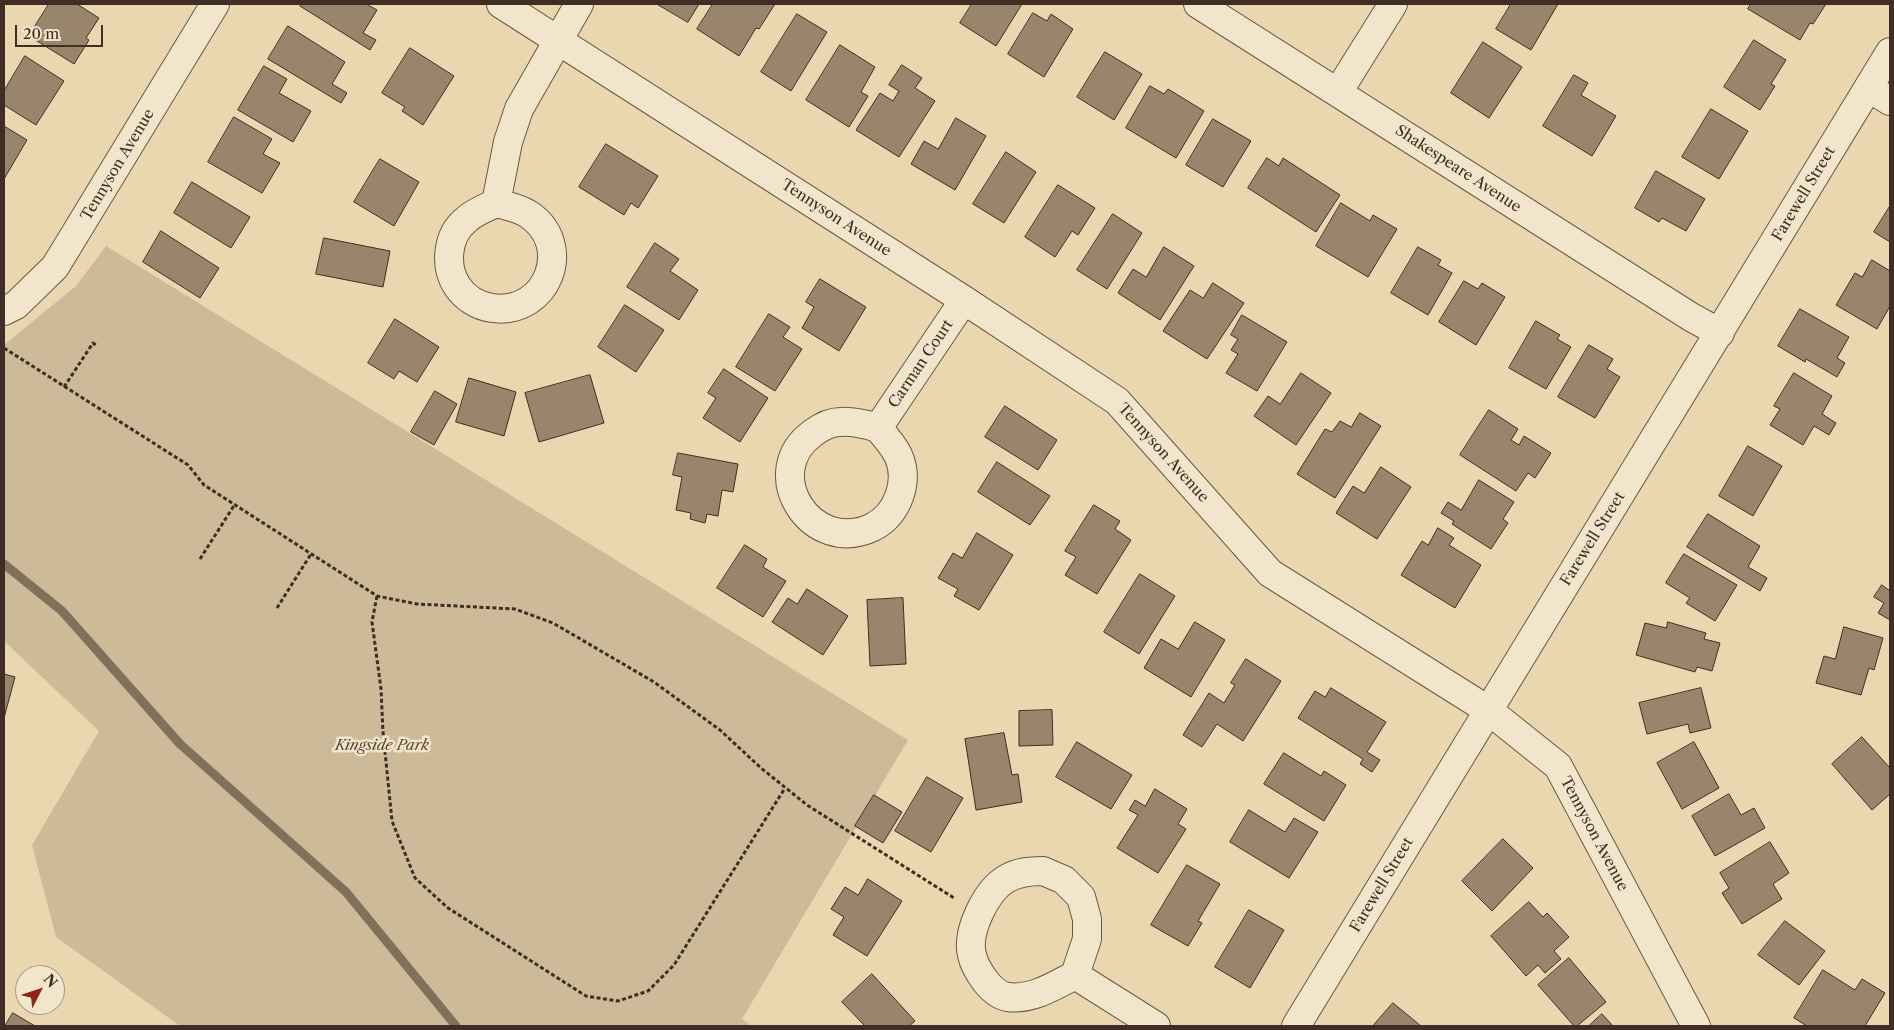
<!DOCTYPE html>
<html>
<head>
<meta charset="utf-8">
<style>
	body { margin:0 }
	#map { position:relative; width:1894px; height:1030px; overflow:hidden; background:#ead7b0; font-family:"Libre Caslon Text",serif }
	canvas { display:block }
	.frame { position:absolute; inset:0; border:5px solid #402d23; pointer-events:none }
	.north { position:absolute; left:15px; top:965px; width:50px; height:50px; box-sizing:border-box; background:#f1e5cc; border:1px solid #aa9b88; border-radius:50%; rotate:49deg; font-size:14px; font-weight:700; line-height:20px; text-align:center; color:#402d23 }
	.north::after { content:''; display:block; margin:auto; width:18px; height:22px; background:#8f2418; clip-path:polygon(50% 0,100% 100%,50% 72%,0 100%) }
	.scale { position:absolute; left:15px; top:25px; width:88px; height:22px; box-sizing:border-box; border:2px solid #402d23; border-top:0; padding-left:6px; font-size:15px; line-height:18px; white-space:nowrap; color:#402d23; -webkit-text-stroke:4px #f1e5cc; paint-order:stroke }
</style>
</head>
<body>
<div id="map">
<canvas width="1894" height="1030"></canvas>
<div class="frame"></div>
<div class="north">N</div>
<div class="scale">20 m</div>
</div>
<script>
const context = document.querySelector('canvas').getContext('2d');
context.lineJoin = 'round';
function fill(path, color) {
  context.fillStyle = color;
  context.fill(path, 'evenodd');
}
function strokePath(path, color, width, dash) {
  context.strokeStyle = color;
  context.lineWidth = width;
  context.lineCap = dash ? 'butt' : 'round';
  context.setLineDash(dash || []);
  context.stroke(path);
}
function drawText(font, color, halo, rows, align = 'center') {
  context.font = font + ' "Libre Caslon Text",serif';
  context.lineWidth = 5;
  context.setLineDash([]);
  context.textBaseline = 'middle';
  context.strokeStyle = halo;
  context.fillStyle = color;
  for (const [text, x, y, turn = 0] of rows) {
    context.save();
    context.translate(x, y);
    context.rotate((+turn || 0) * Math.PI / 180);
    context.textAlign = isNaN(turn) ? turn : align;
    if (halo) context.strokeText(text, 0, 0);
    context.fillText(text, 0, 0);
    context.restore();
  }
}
const green = new Path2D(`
	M106 246 908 740 742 1019 752 1026H180L56 937 32 845 99 731 4 641V345L76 286Z`);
const stream = new Path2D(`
	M4 564 62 611 180 744 346 892 456 1026`);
const building = new Path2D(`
	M49 4H77L99 18 86 38 89 40 74 64 29 36Z
	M302 4H366L377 10 363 33 376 40 370 50 300 6Z
	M657 4H699L688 22Z
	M713 4H775L759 29 756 28 739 56 697 29Z
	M972 4H1022L996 46 960 23Z
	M1511 4H1558L1531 50 1496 29Z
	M1751 4H1826L1813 24 1810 23 1800 40 1748 9Z
	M1033 13 1047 21 1051 14 1073 29 1044 77 1008 54Z
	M797 14 827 32 791 91 761 72Z
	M288 26 345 62 332 84 347 93 341 103 268 59Z
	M1754 40 1786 60 1771 84 1775 86 1760 110 1724 87Z
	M1483 42 1522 67 1489 118 1451 93Z
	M840 45 875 67 861 92 868 96 849 127 806 100Z
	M410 48 454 76 423 125 402 111 405 107 382 93Z
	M1105 52 1142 74 1114 120 1077 97Z
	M25 56 64 81 36 125 4 105V91Z
	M902 65 922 78 915 88 935 101 899 157 856 130 880 93 893 101 899 91 889 85Z
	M264 66 287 79 279 93 311 111 293 142 238 110Z
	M1574 75 1588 83 1581 95 1616 116 1592 156 1543 126Z
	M1150 86 1164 94 1168 89 1204 111 1176 158 1126 128Z
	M1711 109 1748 131 1719 179 1682 157Z
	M234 117 272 139 263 154 280 163 262 193 208 162Z
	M956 118 986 136 955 190 911 164 924 141 938 149Z
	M1213 119 1251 141 1223 187 1186 165Z
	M4 126 27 140 4 179Z
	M606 144 658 176 638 208 631 203 624 215 579 187Z
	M1006 152 1036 172 1004 223 973 204Z
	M1267 158 1279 166 1283 158 1340 195 1316 232 1248 188Z
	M380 159 419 182 394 226 354 202Z
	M1656 171 1705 199 1686 231 1662 218 1659 222 1635 208Z
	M192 182 250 217 231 248 174 213Z
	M1058 185 1095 208 1078 235 1072 231 1055 257 1025 237Z
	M1341 203 1370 221 1373 215 1397 229 1368 277 1316 246Z
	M1890 206V242L1874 232Z
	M1113 214 1142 233 1107 289 1077 270Z
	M161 231 219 268 200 298 143 262Z
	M324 238 390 251 383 287 316 274Z
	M655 243 679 259 670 271 698 290 679 320 627 287Z
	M1164 247 1194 266 1160 320 1118 293 1133 269 1146 277Z
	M1418 247 1441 260 1438 265 1452 273 1428 315 1391 293Z
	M1872 260 1890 271V306L1877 329 1836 305 1855 273 1862 277Z
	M820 279 866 307 839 351 802 328 814 307 806 302Z
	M1464 281 1478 289 1482 283 1505 297 1476 345 1439 322Z
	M1213 283 1244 303 1207 359 1163 331 1190 290 1203 298Z
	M625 305 664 330 636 372 598 347Z
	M1800 309 1849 337 1837 358 1845 363 1837 377 1806 359 1805 362 1778 346Z
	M769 314 790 327 783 337 802 349 775 391 736 367Z
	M1242 315 1287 342 1257 391 1226 373 1238 354 1231 350 1238 339 1231 335Z
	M395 319 439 347 417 382 399 371 394 379 368 363Z
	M1536 321 1560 335 1557 339 1571 347 1546 389 1509 368Z
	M1589 345 1613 359 1607 369 1620 377 1595 418 1558 397Z
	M724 369 768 398 740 442 703 418 716 398 708 393Z
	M1301 373 1331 393 1296 445 1254 416 1268 396 1280 404Z
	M1794 373 1832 396 1822 414 1836 423 1829 435 1814 426 1803 445 1770 425 1780 409 1774 406Z
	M590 375 604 423 539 442 525 393Z
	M469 378 516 392 504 436 456 422Z
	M435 391 457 404 434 445 411 432Z
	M1005 406 1057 440 1038 470 985 437Z
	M1489 410 1518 429 1511 440 1519 445 1524 436 1551 453 1535 478 1528 473 1516 491 1460 455Z
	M1360 413 1381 426 1335 498 1297 474 1325 429 1332 432 1340 421 1351 427Z
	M1748 446 1782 466 1753 516 1719 496Z
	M678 453 738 464 733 492 722 490 718 516 707 514 705 523 690 519 691 513 676 510 682 477 673 475Z
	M997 462 1050 496 1030 525 978 492Z
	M1381 467 1411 487 1377 539 1336 513 1353 486 1364 493Z
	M1479 480 1514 502 1503 519 1508 523 1491 549 1452 524 1454 521 1441 513 1448 502 1461 510Z
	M1094 505 1120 521 1115 529 1131 540 1097 594 1065 575 1076 557 1065 551Z
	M1708 514 1760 546 1748 567 1767 578 1760 591 1687 547Z
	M1438 528 1454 538 1449 545 1481 565 1455 608 1401 575 1422 541 1428 545Z
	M977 533 1013 555 979 610 954 596 958 589 938 578 953 553 962 558Z
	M745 545 767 559 763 567 786 581 763 617 717 588Z
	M1684 554 1737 585 1715 621 1686 603 1690 598 1666 583Z
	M1140 574 1175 596 1139 654 1104 632Z
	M1882 585 1890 591V620L1878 613 1884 603 1874 597Z
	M807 589 848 616 823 655 772 622 788 598 797 604Z
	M903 598 906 664 870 666 867 600Z
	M1195 622 1225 640 1191 697 1144 668 1161 639 1178 649Z
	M1668 622 1706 633 1704 639 1720 643 1712 671 1697 667 1695 672 1636 655 1645 623 1666 628Z
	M1844 627 1883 638 1874 670 1869 668 1861 695 1816 683 1824 656 1835 659Z
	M1246 659 1281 681 1243 741 1217 724 1202 747 1183 735 1209 693 1224 703 1235 685 1231 683Z
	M4 674 15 677 4 718Z
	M1331 688 1386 722 1367 752 1380 760 1372 772 1360 764 1363 759 1298 718 1315 691 1325 697Z
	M1701 688 1711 728 1690 733 1688 724 1647 734 1639 703Z
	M1052 710 1053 745 1019 746V711Z
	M1004 733 1012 775 1018 774 1022 802 976 810 965 739Z
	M1862 737 1890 768V794L1872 810 1832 764Z
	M1077 742 1132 775 1111 809 1056 777Z
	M1694 742 1719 788 1682 809 1657 763Z
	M1284 753 1321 776 1324 771 1346 785 1324 821 1264 784Z
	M927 777 963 798 931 852 895 831Z
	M1155 789 1187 809 1178 824 1186 829 1158 873 1117 848 1138 815 1129 810 1135 800 1145 806Z
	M1729 794 1741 815 1754 808 1765 828 1715 856 1692 816Z
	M874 795 902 812 883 843 855 826Z
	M1249 810 1285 832 1294 818 1318 832 1289 878 1230 842Z
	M1503 839 1533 868 1492 911 1462 881Z
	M1770 842 1789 873 1773 884 1782 899 1742 924 1722 893 1729 888 1720 873Z
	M1187 865 1220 884 1198 921 1202 923 1188 946 1151 925Z
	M868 879 902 901 867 956 833 935 844 917 831 909 845 887 858 895Z
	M1529 902 1543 917 1547 913 1569 937 1554 951 1561 959 1545 973 1538 965 1526 976 1491 936Z
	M1249 910 1284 930 1250 988 1215 967Z
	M1785 921 1825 951 1799 985 1758 955Z
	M1569 958 1606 1002 1577 1026H1574L1538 985Z
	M1823 970 1855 990 1862 979 1885 993 1865 1026H1807L1794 1018Z
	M872 974 915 1021 909 1026H865L842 1002Z
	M1393 1003 1421 1026H1373Z
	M13 1013 35 1026H5Z
	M1602 1014 1613 1026H1589Z`);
const path = new Path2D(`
	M4 348 188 465 204 485 377 596 417 604 515 609 553 623 654 682 720 730 761 768 807 805 954 898
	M64 387 93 343 97 346
	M200 559 235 504
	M377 596 372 622 381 689 383 732 392 821 415 878 448 908 586 996 618 1001 648 991 674 965 785 788
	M277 608 311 554`);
const street = new Path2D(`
	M501 4 964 300 1117 401 1270 573 1488 710 1558 766 1696 1026
	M1198 4 1691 317 1720 333
	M1869 88 1890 101
	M1338 92 1393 4
	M496 203C507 206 519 208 528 214 575 244 548 316 492 308 478 306 465 298 457 286 444 266 447 235 466 220 474 212 486 208 496 203L508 142 519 109 579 4
	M4 311 16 305 55 267 215 4
	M878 428C885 436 893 445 898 455 910 481 898 514 873 527 811 557 758 472 813 433 821 427 830 422 840 422 853 421 865 424 878 428L964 300
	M1043 871 1064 880 1081 897 1087 919V939L1075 975C1054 986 1032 1000 1008 997 999 996 991 988 986 982 980 974 974 965 972 955 966 932 986 891 1006 879 1018 872 1030 871 1043 871Z
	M1075 975 1156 1026
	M1296 1026 1890 52`);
const streetNames = [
	["Tennyson Avenue",118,165,-59],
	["Shakespeare Avenue",1458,169,33],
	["Farewell Street",1804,194,-59],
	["Tennyson Avenue",836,218,33],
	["Carman Court",921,364,-56],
	["Tennyson Avenue",1163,453,48],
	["Farewell Street",1593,539,-58],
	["Tennyson Avenue",1594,834,62],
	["Farewell Street",1382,885,-59]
];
const parkNames = [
	["Kingside Park",382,746]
];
fill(green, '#cdba98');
strokePath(stream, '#83705b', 9);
fill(building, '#98856c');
strokePath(building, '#402d23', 1);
strokePath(street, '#6a5846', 30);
strokePath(path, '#402d23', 3, [4, 2.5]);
strokePath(street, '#f1e5cc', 28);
drawText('15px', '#402d23', '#f1e5cc', streetNames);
drawText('italic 15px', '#5c493a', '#f1e5cc', parkNames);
</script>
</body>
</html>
